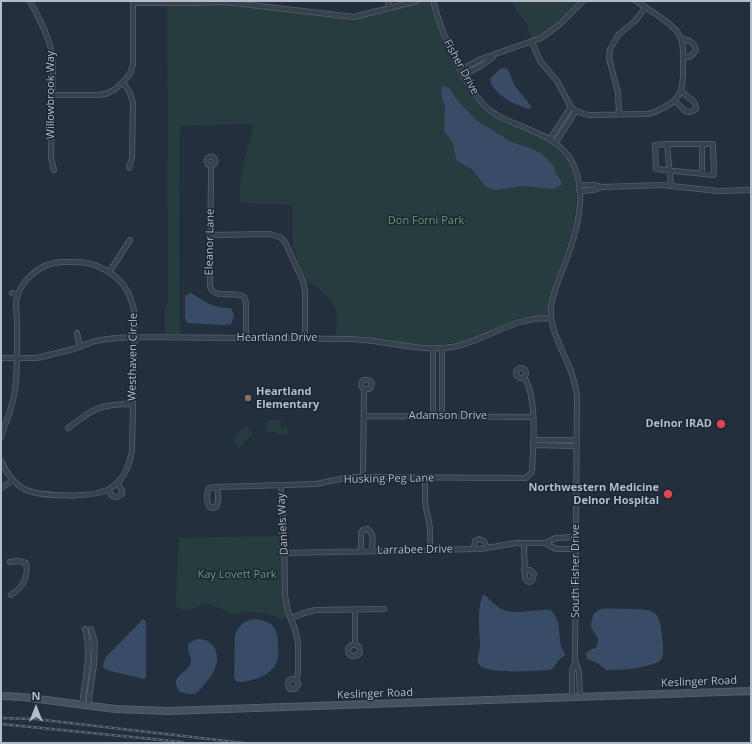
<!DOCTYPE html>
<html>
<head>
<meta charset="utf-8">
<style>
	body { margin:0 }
	#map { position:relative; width:752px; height:744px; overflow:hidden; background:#242f3e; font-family:"Open Sans",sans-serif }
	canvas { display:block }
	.frame { position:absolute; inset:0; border:2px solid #b4bcc9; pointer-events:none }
	.north { position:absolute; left:16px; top:688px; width:40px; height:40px; -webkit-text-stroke:3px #1d2633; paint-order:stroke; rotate:0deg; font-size:11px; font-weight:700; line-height:16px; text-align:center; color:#b4bcc9 }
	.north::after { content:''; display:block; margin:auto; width:14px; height:18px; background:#b4bcc9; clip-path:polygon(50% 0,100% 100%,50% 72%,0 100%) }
</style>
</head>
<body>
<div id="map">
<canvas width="752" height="744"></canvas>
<div class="frame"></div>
<div class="north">N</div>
</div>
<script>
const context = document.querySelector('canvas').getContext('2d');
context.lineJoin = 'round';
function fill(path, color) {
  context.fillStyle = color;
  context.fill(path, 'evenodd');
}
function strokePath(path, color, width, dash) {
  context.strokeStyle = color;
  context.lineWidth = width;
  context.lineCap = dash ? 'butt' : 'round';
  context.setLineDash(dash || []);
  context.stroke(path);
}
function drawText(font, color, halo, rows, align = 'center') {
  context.font = font + ' "Open Sans",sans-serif';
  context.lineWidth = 3;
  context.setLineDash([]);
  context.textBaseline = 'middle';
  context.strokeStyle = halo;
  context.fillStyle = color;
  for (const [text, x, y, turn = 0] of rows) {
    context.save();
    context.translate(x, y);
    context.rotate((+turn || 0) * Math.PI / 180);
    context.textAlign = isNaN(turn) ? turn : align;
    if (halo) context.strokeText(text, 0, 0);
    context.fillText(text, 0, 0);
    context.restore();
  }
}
const green = new Path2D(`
	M426 1 430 3C438 28 447 50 459 73 464 83 469 94 477 102 497 122 518 126 542 139 553 145 563 152 569 163 584 191 572 236 561 263 556 276 551 288 548 301 547 306 549 311 545 315L524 317 482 335 461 342 437 345 400 343 382 339 362 336H336C337 328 338 320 337 313 336 304 316 283 307 282L293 248 292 205 239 203C240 176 246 150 254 124L180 126 179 238 180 334H165V309L168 301 167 5 216 4 231 5 344 18 378 12Z
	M512 1H579L552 27 532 39 525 21 516 10Z
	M267 420H281V428H288V434H277L276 432H266Z
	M246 426 253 434 239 447 232 439Z
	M281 536 283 603 287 616 281 619 274 616 261 613 245 612 236 614 225 611 213 605 204 604 190 610 178 609 176 605 179 538Z`);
const water = new Path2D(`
	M501 68H504L508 70 515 86 531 106 530 109C517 106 492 94 490 79Z
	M444 86 449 88 457 100 476 120 511 142 533 149 542 154 554 166C554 175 560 176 562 184L556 188 550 189 524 186 495 190 486 187 472 169 459 162 456 159 453 143 444 131 445 106 441 94 442 88Z
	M191 293 209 304 223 308H231L234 315 231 324 223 325 187 323 185 318V297L186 295Z
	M483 595 486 596C500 611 508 614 529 611 537 611 543 609 551 610 562 623 558 632 561 646 562 650 565 651 565 655L559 660 552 669 550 670C537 670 483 676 478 663 476 659 481 648 480 642 479 628 477 608 483 595Z
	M601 609C611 608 620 609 629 609 655 609 660 611 662 637 663 646 665 654 660 661 644 669 623 670 606 670L597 663 587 659 586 653C593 646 598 652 598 638 590 624 589 630 594 613Z
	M143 619 146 621V677L144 679 106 670 103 667 104 662 106 657Z
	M253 619C273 620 278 628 278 647 279 653 278 660 275 666 268 676 250 682 238 682L235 680 234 677 235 635C238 626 244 621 253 619Z
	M197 639C204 639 210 641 214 647 224 664 208 682 195 694H189L180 692C167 674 190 674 191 661 191 654 186 652 189 643Z`);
const street = new Path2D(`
	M30 1C41 22 52 41 53 65L51 158 54 170
	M388 1 389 7
	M433 1C442 33 467 99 497 115 521 129 556 134 571 160 589 191 577 232 565 263 560 277 553 291 551 306 549 327 561 347 569 366 573 375 575 385 577 395L575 659 579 673 580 696
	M133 3H186L225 2 354 17 417 1
	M682 39C689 40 694 42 696 50L691 56 683 58
	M532 42 540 61 557 81 571 107 576 111 588 115 648 114C654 113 659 110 665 107 685 96 683 83 683 63 683 52 684 42 678 33 671 22 647 9 636 1
	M461 70 481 59 541 38 559 25 583 1
	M464 75 484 64 493 57
	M123 82 130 93 133 103 132 158 129 168
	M53 95H96L105 94 114 90 123 82 130 74 133 64V1
	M675 101 685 111 691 112 696 109 695 103 681 91
	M619 114 618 93 611 66 609 58 610 49 619 34 635 21 645 8
	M550 139 571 107
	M555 143 576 111
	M667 144 655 145 656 169 714 175 713 144H667L671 186
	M702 144V174
	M206.5 161a4.5 4.5 0 1 1 9 0a4.5 4.5 0 1 1-9 0Z
	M211 166 210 287C215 300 234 290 244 297L246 303V338
	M579 185H594L602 187 662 185 718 191 751 190
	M579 191 594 190 602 187
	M210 235 270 234 280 237 285 242 303 281 305 291V338
	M110 271 130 240
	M12 293 18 295
	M77 333 80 347
	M433 349V416
	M1 358H37L73 349 95 341 115 338 135 337 351 339C385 340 417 352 452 347 477 343 497 329 520 322 530 319 541 318 551 318
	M516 373a5 5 0 1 1 10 0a5 5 0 1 1-10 0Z
	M364 416 533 417
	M442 416V348
	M68 428C94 408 99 404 133 404
	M1 437C2 431 5 426 7 420 11 410 13 400 15 390 18 368 17 345 17 323 17 316 16 309 16 302 19 281 40 263 61 262 73 262 85 261 97 266 121 276 131 290 135 316L132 451C129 466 124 481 109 489 93 498 40 497 24 489 12 482 6 473 1 461
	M533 440H576
	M533 445 576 446
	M363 477 364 389C360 386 360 383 364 380H369L372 383C372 388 369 390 364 389
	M425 478V502L430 528V550
	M281 485V503L284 525 285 595 288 612 295 629 298 642V674L296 679 298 683V685L295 689H290L288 686 289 680 292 679H296
	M217 487C218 494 220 501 216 507L211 508C206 504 206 493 209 488L217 487 316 484 350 477 526 478 532 472C533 446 538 398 524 377
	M1 488 12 481
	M108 490 112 496 117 497 122 494V490L117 483
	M524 543 525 579 529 582 532 581 534 574 530 570H524
	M474 549 475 541 479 539 484 541 487 548
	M576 549H556L545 543 556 538 576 537
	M361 552V533L363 530 367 529C375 533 372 544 372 551
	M285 553 480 549 516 543H545
	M10 562 19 561 26 563C29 577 22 588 11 595
	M355 610V644L359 647 360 652 358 655 352 656 349 654 348 649 350 646 355 644
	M291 618 307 612 316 610 384 609
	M572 696V672L575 661
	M82 705C85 679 92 654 85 629
	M88 706 94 664 95 643 91 629`);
const secondary = new Path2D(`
	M1 696 23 697 115 709 168 711 751 691`);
const rail = new Path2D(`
	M1 718 35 719 244 743
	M1 724 182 742`);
const markers = [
	[248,398,4,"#8d6e63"],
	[721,424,5,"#e0444e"],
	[668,494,5,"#e0444e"]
];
const streetNames = [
	["Fisher Drive",461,67,61],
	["Willowbrook Way",51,95,-90],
	["Eleanor Lane",210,242,-89],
	["Heartland Drive",277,338],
	["Westhaven Circle",133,357,-89],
	["Adamson Drive",448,416],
	["Husking Peg Lane",389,479,-1],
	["Daniels Way",283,524,-93],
	["Larrabee Drive",415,550,-1],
	["South Fisher Drive",576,571,-90],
	["Keslinger Road",699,682,-2],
	["Keslinger Road",375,694,-2]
];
const parkNames = [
	["Don Forni Park",426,221],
	["Kay Lovett Park",237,575]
];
const poiNames = [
	["Heartland",256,392,"left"],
	["Elementary",256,405,"left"],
	["Delnor IRAD",712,424],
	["Northwestern Medicine",659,488],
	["Delnor Hospital",659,501]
];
fill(green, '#263c3f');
fill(water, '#394c67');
strokePath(street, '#565f6c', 6);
strokePath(secondary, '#565f6c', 8);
strokePath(street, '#38414e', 4.5);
strokePath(secondary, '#465061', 6);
strokePath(rail, '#5a6575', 2.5);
strokePath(rail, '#1d2633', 1, [3]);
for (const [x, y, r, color] of markers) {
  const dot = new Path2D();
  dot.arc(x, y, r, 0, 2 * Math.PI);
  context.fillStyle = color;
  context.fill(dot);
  strokePath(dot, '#1d2633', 1.5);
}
drawText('11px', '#b4bcc9', '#1d2633', streetNames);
drawText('11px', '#6b9a76', '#1d2633', parkNames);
drawText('bold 11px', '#b4bcc9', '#1d2633', poiNames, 'right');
</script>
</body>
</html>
